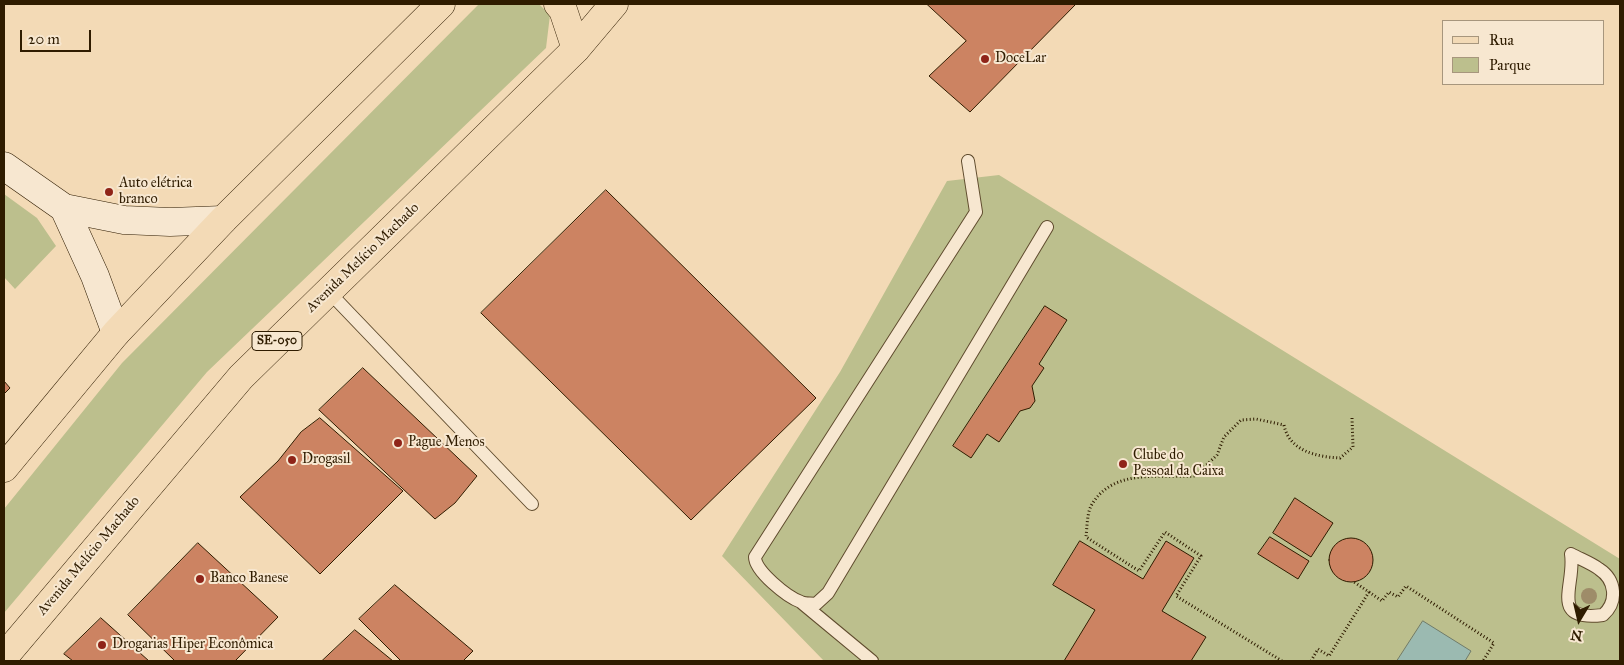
<!DOCTYPE html>
<html>
<head>
<meta charset="utf-8">
<style>
	body { margin:0 }
	#map { position:relative; width:1624px; height:665px; overflow:hidden; background:#f3dab6; font-family:"IM FELL Great Primer",serif }
	canvas { display:block }
	.frame { position:absolute; inset:0; border:5px solid #2f1c00; pointer-events:none }
	.legend { position:absolute; left:1442px; top:20px; width:162px; height:65px; box-sizing:border-box; background:#f7e7d0; border:1px solid #a7967d; margin:0; padding:6px 9px; list-style:none; font-size:15px; color:#2f1c00 }
	.legend li { display:flex; align-items:center; gap:10px; height:25px }
	.legend b { width:25px; border:1px solid #a7967d }
	.north { position:absolute; left:1554px; top:595px; width:50px; height:50px; -webkit-text-stroke:4px #f7e7d0; paint-order:stroke; rotate:189deg; font-size:14px; font-weight:700; line-height:20px; text-align:center; color:#2f1c00 }
	.north::after { content:''; display:block; margin:auto; width:18px; height:22px; background:#2f1c00; clip-path:polygon(50% 0,100% 100%,50% 72%,0 100%) }
	.scale { position:absolute; left:20px; top:30px; width:71px; height:22px; box-sizing:border-box; border:2px solid #2f1c00; border-top:0; padding-left:6px; font-size:15px; line-height:18px; white-space:nowrap; color:#2f1c00; -webkit-text-stroke:4px #f7e7d0; paint-order:stroke }
</style>
</head>
<body>
<div id="map">
<canvas width="1624" height="665"></canvas>
<div class="frame"></div>
<ul class="legend">
<li><b style="height:6px;background:#f3dab6"></b>Rua</li>
<li><b style="height:14px;background:#bcbf8d"></b>Parque</li>
</ul>
<div class="north">N</div>
<div class="scale">20 m</div>
</div>
<script>
const context = document.querySelector('canvas').getContext('2d');
context.lineJoin = 'round';
function fill(path, color) {
  context.fillStyle = color;
  context.fill(path, 'evenodd');
}
function strokePath(path, color, width, dash) {
  context.strokeStyle = color;
  context.lineWidth = width;
  context.lineCap = dash ? 'butt' : 'round';
  context.setLineDash(dash || []);
  context.stroke(path);
}
function drawText(font, color, halo, rows, align = 'center') {
  context.font = font + ' "IM FELL Great Primer",serif';
  context.lineWidth = 4;
  context.setLineDash([]);
  context.textBaseline = 'middle';
  context.strokeStyle = halo;
  context.fillStyle = color;
  for (const [text, x, y, turn = 0] of rows) {
    context.save();
    context.translate(x, y);
    context.rotate((+turn || 0) * Math.PI / 180);
    context.textAlign = isNaN(turn) ? turn : align;
    if (halo) context.strokeText(text, 0, 0);
    context.fillText(text, 0, 0);
    context.restore();
  }
}
const green = new Path2D(`
	M479 4H539L550 15 546 48 207 372 4 613V509L122 363Z
	M999 175 1620 559V661H824L722 556 840 372 947 181Z
	M4 194 37 218 56 246 15 289 4 277Z`);
const water = new Path2D(`
	M1423 621 1471 651 1465 661H1397Z`);
const building = new Path2D(`
	M927 4H1076L970 112 929 76 966 41Z
	M606 190 816 398 691 520 481 313Z
	M1045 306 1067 320 1039 364 1044 368 1032 386 1035 401 1030 408 1020 411 999 442 987 434 971 458 953 446Z
	M363 368 477 476 455 503 435 519 319 410Z
	M4 381 10 388 4 394Z
	M320 418 403 491 320 574 240 497 278 461 301 432Z
	M1295 498 1333 523 1311 557 1273 533Z
	M1270 537 1309 561 1298 579 1258 554Z
	M1329 560a22 22 0 1 1 44 0a22 22 0 1 1-44 0Z
	M1080 541 1143 579 1166 541 1194 558 1162 611 1206 637 1191 661H1064L1095 610 1053 585Z
	M198 543 278 617 235 661H175L128 615Z
	M395 585 473 651 463 661H401L359 619Z
	M101 618 149 661H73L64 654Z
	M355 630 393 661H322Z`);
const path = new Path2D(`
	M1369 592 1382 601 1389 592 1398 597 1406 586 1494 643 1483 661
	M1282 661 1176 596 1201 556 1165 532 1139 571 1086 537C1087 528 1087 514 1091 506 1112 468 1159 478 1195 476L1217 455 1224 437 1241 420 1256 419 1284 425C1289 451 1317 457 1340 458L1353 447 1352 418
	M1311 661 1318 649 1329 656 1369 592 1354 582`);
const lane = new Path2D(`
	M968 161 976 212 755 557C755 571 787 597 801 602 805 604 811 603 816 604L828 593 1047 227
	M328 291 532 504
	M1571 554C1580 559 1591 563 1599 569 1616 580 1618 602 1603 615 1548 622 1576 585 1571 554Z
	M802 603 872 661`);
const secondary = new Path2D(`
	M4 166 64 208 124 220 170 222 223 220
	M64 208 95 276 116 333`);
const primary = new Path2D(`
	M558 4 563 10 576 49
	M4 468 116 333 223 220 441 4
	M4 657 241 377 576 49 614 4`);
const trees = [
	[1589,596]
];
const markers = [
	[985,59,5,"#8f2418"],
	[109,192,5,"#8f2418"],
	[398,443,5,"#8f2418"],
	[292,460,5,"#8f2418"],
	[1123,464,5,"#8f2418"],
	[200,579,5,"#8f2418"],
	[102,645,5,"#8f2418"]
];
const shields = [
	[277,341,50]
];
const shieldNames = [
	["SE-050",277,341]
];
const poiNames = [
	["DoceLar",995,59],
	["Auto elétrica",119,184],
	["branco",119,200],
	["Pague Menos",408,443],
	["Clube do",1133,456],
	["Pessoal da Caixa",1133,472],
	["Drogasil",302,460],
	["Banco Banese",210,579],
	["Drogarias Hiper Econômica",112,645]
];
const streetNames = [
	["Avenida Melício Machado",363,258,-44],
	["Avenida Melício Machado",89,556,-50]
];
fill(green, '#bcbf8d');
fill(water, '#9bbab1');
strokePath(water, '#707b6a', 1);
fill(building, '#cc8362');
strokePath(building, '#2f1c00', 1);
strokePath(lane, '#604c2e', 14);
strokePath(secondary, '#2f1c00', 29);
strokePath(primary, '#2f1c00', 29);
strokePath(path, '#2f1c00', 3, [1, 2.5]);
strokePath(lane, '#f7e7d0', 12);
strokePath(secondary, '#f7e7d0', 28);
strokePath(primary, '#f3dab6', 28);
context.fillStyle = '#9e8c69';
for (const [x, y] of trees) {
  context.beginPath();
  context.arc(x, y, 8, 0, 2 * Math.PI);
  context.fill();
}
for (const [x, y, r, color] of markers) {
  const dot = new Path2D();
  dot.arc(x, y, r, 0, 2 * Math.PI);
  context.fillStyle = color;
  context.fill(dot);
  strokePath(dot, '#f7e7d0', 2);
}
for (const [x, y, w] of shields) {
  const box = new Path2D();
  box.roundRect(x - w / 2, y - 9.5, w, 19, 4);
  context.fillStyle = '#f7e7d0';
  context.fill(box);
  strokePath(box, '#2f1c00', 1);
}
drawText('bold 12px', '#2f1c00', null, shieldNames);
drawText('14px', '#2f1c00', '#f7e7d0', poiNames, 'left');
drawText('14px', '#2f1c00', '#f7e7d0', streetNames);
</script>
</body>
</html>
